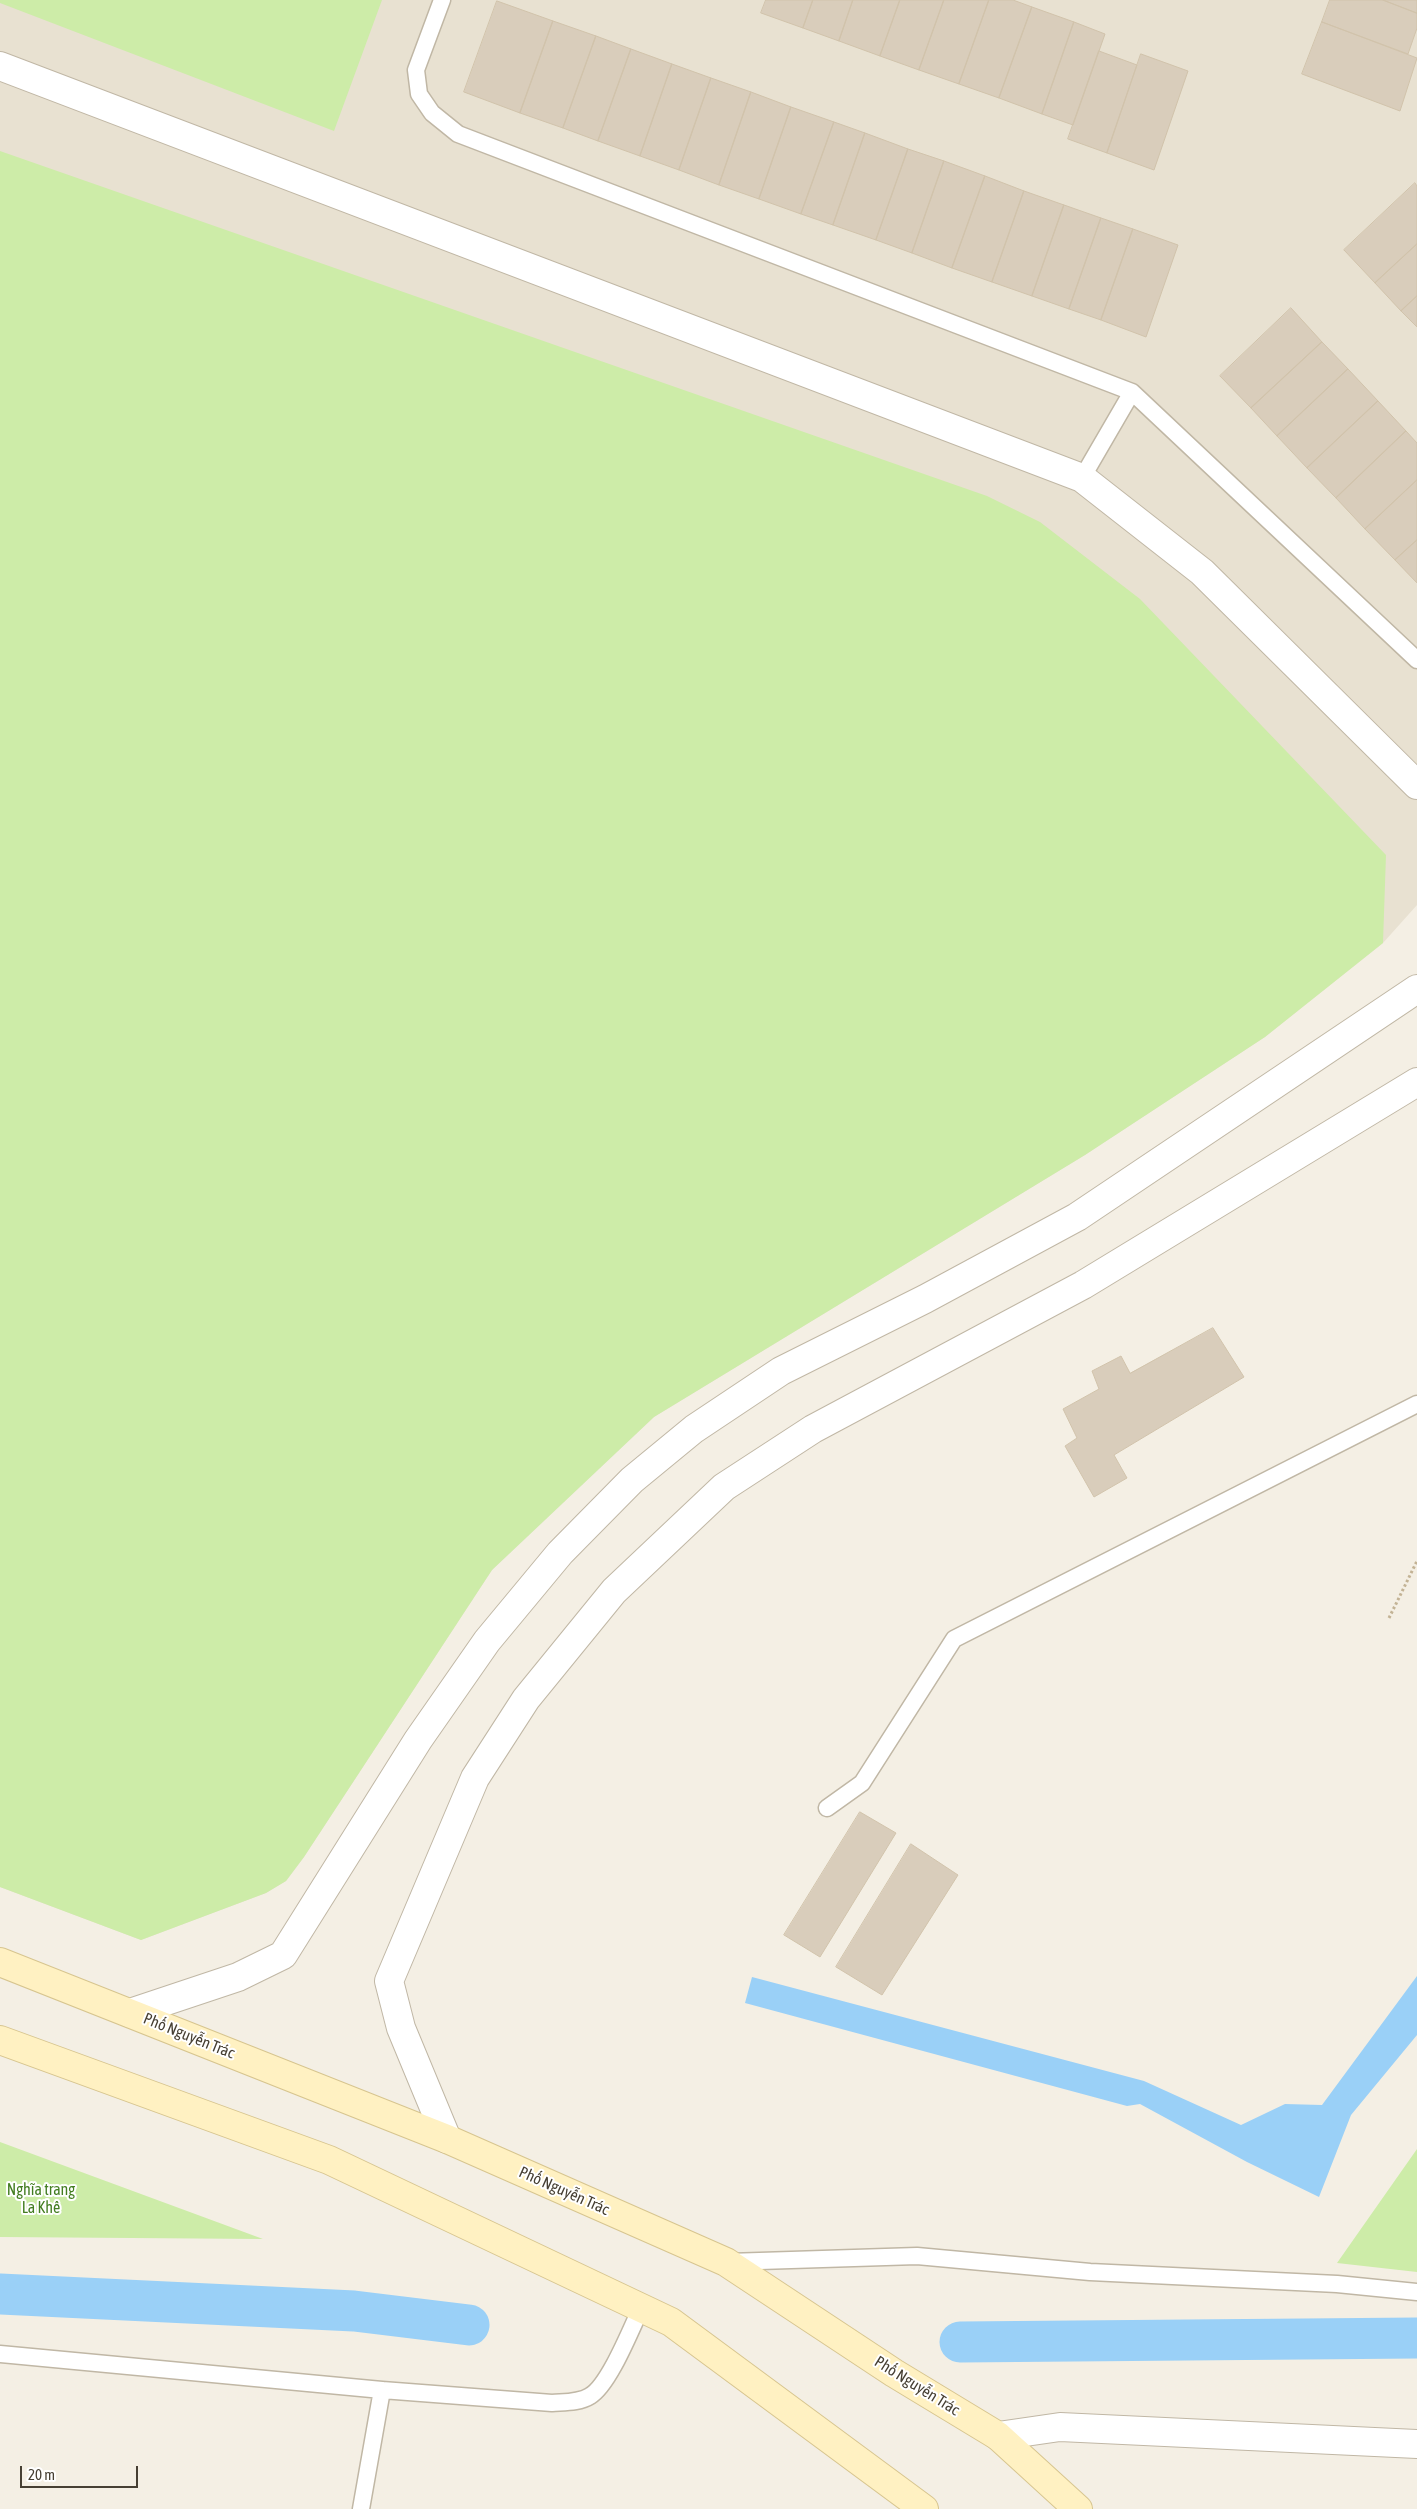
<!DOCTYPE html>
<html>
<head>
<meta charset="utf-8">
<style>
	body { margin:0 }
	#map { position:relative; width:1417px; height:2509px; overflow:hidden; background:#f4efe4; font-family:"Asap Condensed",sans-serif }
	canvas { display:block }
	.scale { position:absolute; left:20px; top:2466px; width:118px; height:22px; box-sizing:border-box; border:2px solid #463f33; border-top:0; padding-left:6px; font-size:15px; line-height:18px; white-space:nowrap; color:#463f33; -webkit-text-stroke:4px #fff; paint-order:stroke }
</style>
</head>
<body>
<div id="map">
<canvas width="1417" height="2509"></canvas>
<div class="scale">20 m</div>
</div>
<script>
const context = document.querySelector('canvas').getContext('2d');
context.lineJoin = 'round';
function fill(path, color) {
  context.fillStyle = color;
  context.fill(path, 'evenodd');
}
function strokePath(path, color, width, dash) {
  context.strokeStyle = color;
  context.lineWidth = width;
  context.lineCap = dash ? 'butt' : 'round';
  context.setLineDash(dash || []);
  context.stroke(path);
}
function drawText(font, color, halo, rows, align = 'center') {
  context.font = font + ' "Asap Condensed",sans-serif';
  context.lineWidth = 4;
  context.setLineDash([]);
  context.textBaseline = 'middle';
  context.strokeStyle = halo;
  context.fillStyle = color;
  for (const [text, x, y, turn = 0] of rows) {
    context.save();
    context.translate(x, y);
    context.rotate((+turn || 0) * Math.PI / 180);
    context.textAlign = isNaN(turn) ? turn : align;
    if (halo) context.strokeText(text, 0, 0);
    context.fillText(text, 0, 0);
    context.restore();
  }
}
const residential = new Path2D(`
	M0 0H1417V905L1383 943 1265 1037 1085 1155 654 1417 492 1570 304 1857 286 1881 266 1893 141 1940 0 1887Z`);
const green = new Path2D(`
	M0 0H382L334 131 0 3Z
	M0 151 987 496 1040 522 1140 599 1386 855 1383 943 1265 1037 1085 1155 654 1417 492 1570 304 1857 286 1881 266 1893 141 1940 0 1887Z
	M0 2142 263 2239 0 2237Z
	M1417 2149V2272L1337 2263Z`);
const water = new Path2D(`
	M1417 1976V2035L1351 2115 1319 2197 1247 2162 1140 2104 1127 2106 745 2003 752 1977 1144 2081 1241 2125 1285 2104 1322 2105Z`);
const canal = new Path2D(`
	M0 2294 354 2311 469 2325
	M960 2342 1417 2338`);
const building = new Path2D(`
	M766 0H813L803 28 761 13Z
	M813 0H853L839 41 803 28Z
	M853 0H900L880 56 839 41Z
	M900 0H944L919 70 880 56Z
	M944 0H989L959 84 919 70Z
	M989 0H1013L1032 7 999 98 959 84Z
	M1330 0H1383L1417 13V28L1408 54 1322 22Z
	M1383 0H1417V13Z
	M497 1 553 21 520 113 464 92Z
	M1032 7 1074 22 1042 114 999 98Z
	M553 21 596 36 563 128 520 113Z
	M1074 22 1105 34 1073 125 1042 114Z
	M1322 22 1417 58 1400 111 1302 74Z
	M596 36 631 49 598 141 563 128Z
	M631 49 672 64 640 156 598 141Z
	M1099 51 1137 65 1107 153 1068 139Z
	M1141 54 1188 71 1154 170 1107 153Z
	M672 64 711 78 679 170 640 156Z
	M711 78 751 92 719 185 679 170Z
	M751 92 791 107 759 199 719 185Z
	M791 107 834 122 801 214 759 199Z
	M834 122 865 133 833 225 801 214Z
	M865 133 908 149 876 240 833 225Z
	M908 149 944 161 912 253 876 240Z
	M944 161 985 176 952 268 912 253Z
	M985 176 1024 191 992 282 952 268Z
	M1415 183 1417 186V244L1375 283 1344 250Z
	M1024 191 1064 205 1032 296 992 282Z
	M1064 205 1101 218 1069 309 1032 296Z
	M1101 218 1133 229 1101 320 1069 309Z
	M1133 229 1178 245 1146 337 1101 320Z
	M1417 244V296L1401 311 1375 283Z
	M1417 296V327L1401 311Z
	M1291 308 1322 342 1251 408 1220 376Z
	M1322 342 1348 369 1277 436 1251 408Z
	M1348 369 1378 401 1307 468 1277 436Z
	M1378 401 1406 431 1336 498 1307 468Z
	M1406 431 1417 443V480L1365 529 1336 498Z
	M1417 480V540L1395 560 1365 529Z
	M1417 540V583L1395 560Z
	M1213 1328 1244 1377 1114 1455 1127 1478 1094 1497 1065 1446 1077 1438 1063 1409 1099 1389 1092 1371 1121 1356 1130 1373Z
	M860 1812 896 1833 820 1957 784 1935Z
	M911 1844 958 1875 882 1995 836 1967Z`);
const path = new Path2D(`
	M1389 1618 1417 1561`);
const service = new Path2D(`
	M442 0 416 70 419 94 432 113 458 134 1132 392 1417 660
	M1082 478 1132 392
	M827 1808 862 1783 954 1639 1417 1404
	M728 2262 917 2256 1090 2272 1337 2284 1417 2292
	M0 2354 382 2390 552 2403C564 2402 579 2403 590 2396 609 2385 631 2329 641 2308
	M361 2509 382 2390`);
const minor = new Path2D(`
	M0 66 1082 478 1202 572 1417 785
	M130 2013 238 1977 283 1955 418 1740 487 1641 560 1553 632 1480 694 1429 781 1371 925 1299 1077 1217 1417 989
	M447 2139 401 2028 389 1981 475 1778 526 1699 614 1591 724 1487 813 1429 1083 1285 1417 1082
	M998 2436 1060 2427 1417 2444`);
const secondary = new Path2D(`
	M0 1962 447 2139 726 2262 894 2373 998 2436 1078 2509
	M0 2040 329 2160 671 2322 924 2509`);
const streetNames = [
	["Phố Nguyễn Trác",189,2036,22],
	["Phố Nguyễn Trác",564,2191,24],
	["Phố Nguyễn Trác",917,2386,32]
];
const parkNames = [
	["Nghĩa trang",41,2190],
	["La Khê",41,2208]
];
fill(residential, '#e8e1d1');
fill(green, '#cdeca8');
fill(water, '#9ad0f7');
strokePath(canal, '#9ad0f7', 41);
fill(building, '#d9cdbb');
strokePath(building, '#d1c3ab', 1);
strokePath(service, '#c0b7a5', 19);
strokePath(minor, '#c0b7a5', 30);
strokePath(secondary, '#d7c58f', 30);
strokePath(path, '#c3b395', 3, [2.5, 2.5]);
strokePath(service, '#fff', 16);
strokePath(minor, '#fff', 28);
strokePath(secondary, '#fff1c2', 28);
drawText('16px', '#463f33', '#fff', streetNames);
drawText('16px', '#437d21', '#fff', parkNames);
</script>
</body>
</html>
